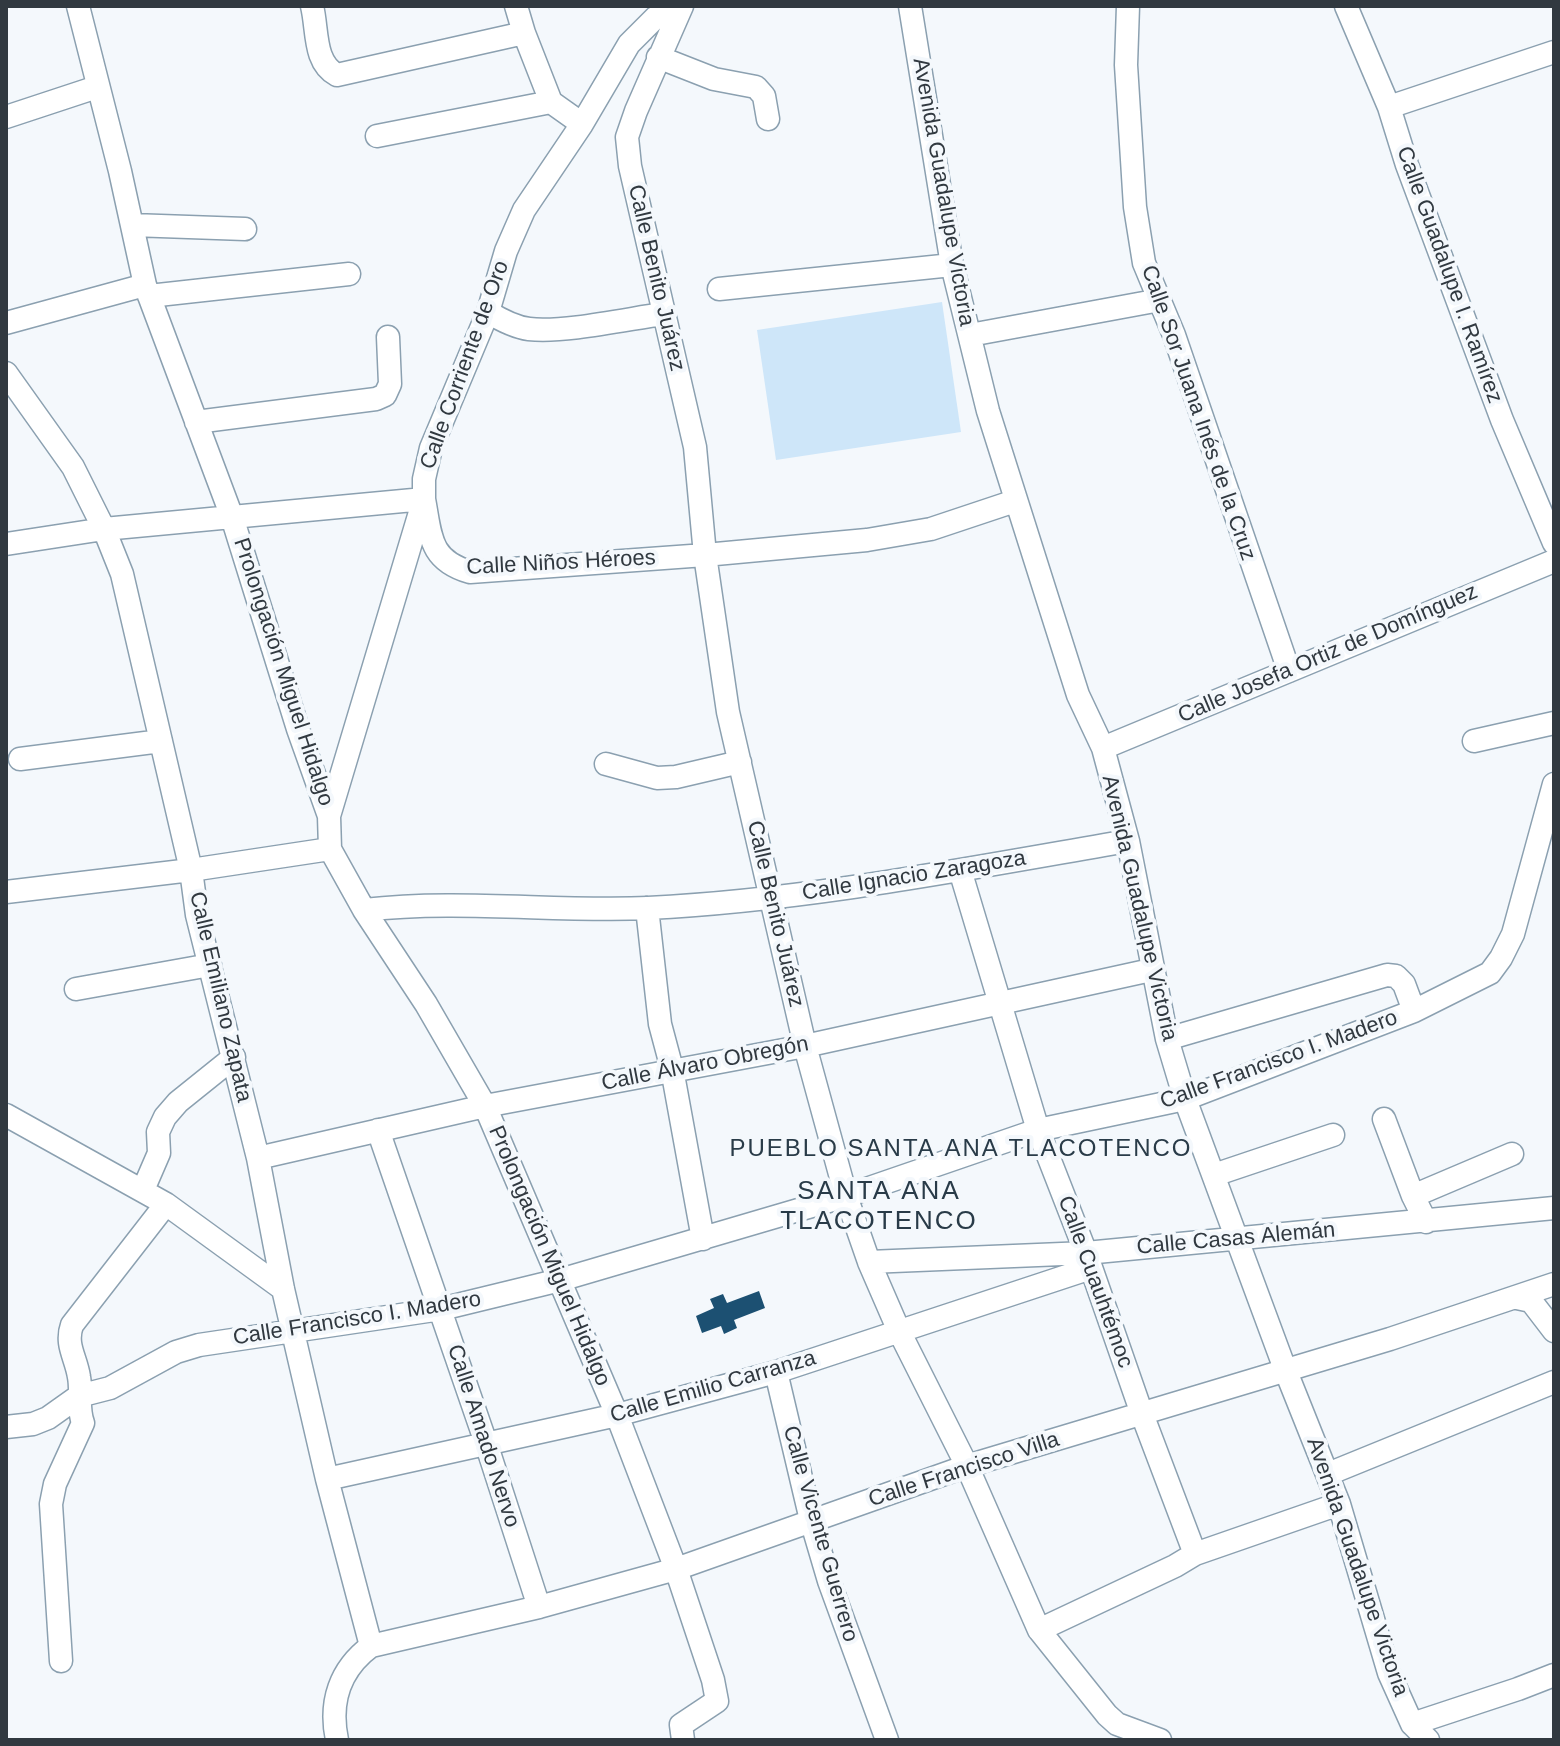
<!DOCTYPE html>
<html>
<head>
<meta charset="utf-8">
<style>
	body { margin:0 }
	#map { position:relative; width:1560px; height:1746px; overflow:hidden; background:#f4f8fc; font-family:Helvetica,sans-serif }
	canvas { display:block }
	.frame { position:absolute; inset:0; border:8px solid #313940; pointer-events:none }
</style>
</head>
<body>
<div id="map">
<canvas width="1560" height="1746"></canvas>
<div class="frame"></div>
</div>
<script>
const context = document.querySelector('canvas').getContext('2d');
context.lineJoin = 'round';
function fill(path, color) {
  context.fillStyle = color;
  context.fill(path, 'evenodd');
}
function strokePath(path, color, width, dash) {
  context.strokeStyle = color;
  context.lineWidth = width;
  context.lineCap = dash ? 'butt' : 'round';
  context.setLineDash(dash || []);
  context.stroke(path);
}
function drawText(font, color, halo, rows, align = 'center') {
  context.font = font + ' Helvetica,sans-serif';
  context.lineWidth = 8;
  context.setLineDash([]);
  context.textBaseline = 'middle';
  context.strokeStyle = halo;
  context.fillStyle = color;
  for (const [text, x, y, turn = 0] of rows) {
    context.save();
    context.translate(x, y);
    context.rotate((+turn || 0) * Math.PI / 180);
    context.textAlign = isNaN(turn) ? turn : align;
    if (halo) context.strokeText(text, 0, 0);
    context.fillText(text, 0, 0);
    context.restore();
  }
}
const green = new Path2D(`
	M942 302 961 432 776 460 757 330Z`);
const building = new Path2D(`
	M759 1291 765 1308 734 1320 737 1328 724 1334 721 1326 702 1333 696 1316 714 1308 710 1299 723 1294 727 1303Z`);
const minor = new Path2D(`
	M78 6 120 171 145 285 232 517 298 729 329 816 330 849 364 910 426 1004 485 1106 617 1415 676 1569 713 1680 717 1701 681 1725 683 1740
	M312 6C318 30 313 62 337 75L524 33 551 102 582 124
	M516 6 524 33
	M682 6 636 111 627 137 630 166 695 447 705 555 728 712 805 1046 846 1196 869 1262 899 1331 967 1466 1039 1630 1107 1715 1117 1724 1160 1740
	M910 6 952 265 988 411 1078 695 1103 748 1128 841 1167 1039 1185 1099 1285 1369 1339 1504 1389 1673 1412 1724 1428 1740
	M1128 6 1126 65 1135 207 1144 263 1174 335 1289 671
	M1346 6 1389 107 1407 165 1502 420 1554 543
	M658 57 714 79 756 87 764 96 768 119
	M1389 107 1554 52
	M6 117 97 87
	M377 136 551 102
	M132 225 245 229
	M719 289 952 265
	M149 296 349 274
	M488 312C501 320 514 327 529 329 564 333 627 319 663 314
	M6 323 145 285
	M970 335 1160 300
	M6 373 73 467 104 529 122 574 191 870 197 915 258 1158 283 1289 327 1479 371 1646
	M196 422 376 399 385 395 390 384 388 337
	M6 544 104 529 424 499C431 536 429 560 470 572L705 555 867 540 931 529 1015 501
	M1474 741 1554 723
	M1103 748 1554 561
	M20 759 161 741
	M606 764 657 778 676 777 740 762
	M329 816 424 499V479L431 448 488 312 506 251 524 210 582 124 629 44 655 18 677 6
	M960 870 1038 1130 1086 1253 1142 1414 1195 1554
	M6 892 191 870 330 849
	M647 908 660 1024 672 1069 703 1239
	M364 910C459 899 554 912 648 908 809 900 969 868 1128 841
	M76 989 210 965
	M1167 1039 1387 975 1396 976 1404 984 1414 1011
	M6 1115 166 1204 283 1289
	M1384 1119 1413 1196 1426 1222
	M378 1130 486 1443 539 1607
	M258 1158 485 1106 805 1046 1151 970
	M1214 1175 1333 1135
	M143 1190 159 1153 158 1132 165 1117 178 1102 234 1057
	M1413 1196 1512 1154
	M869 1262 1086 1253 1554 1208
	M1517 1298 1531 1301 1554 1331
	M776 1372 811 1520 829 1581 887 1740
	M6 1427 33 1424 48 1418 79 1396 110 1388 176 1352 199 1345 441 1309 560 1280 846 1196 1038 1130 1185 1099 1414 1011 1490 973 1501 958 1513 934 1554 784
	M1328 1474 1554 1382
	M327 1479 617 1415 776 1372 1091 1268
	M1039 1630 1175 1566 1195 1554 1339 1504
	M61 1661 51 1504 55 1484 83 1423C77 1407 82 1393 79 1377 76 1357 65 1345 72 1325L166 1204
	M1412 1724 1518 1689 1554 1675
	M337 1740C329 1702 340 1669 371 1646L539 1607 676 1569 967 1466 1390 1339 1554 1284`);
const streetNames = [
	["Avenida Guadalupe Victoria",943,192,80],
	["Calle Guadalupe I. Ramírez",1449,275,70],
	["Calle Benito Juárez",656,278,77],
	["Calle Corriente de Oro",465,365,-70],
	["Calle Sor Juana Inés de la Cruz",1198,413,71],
	["Calle Niños Héroes",561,563,-3],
	["Calle Josefa Ortiz de Domínguez",1328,654,-23],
	["Prolongación Miguel Hidalgo",283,672,72],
	["Calle Ignacio Zaragoza",914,876,-9],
	["Avenida Guadalupe Victoria",1139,908,77],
	["Calle Benito Juárez",775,914,77],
	["Calle Emiliano Zapata",220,997,77],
	["Calle Francisco I. Madero",1279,1060,-20],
	["Calle Álvaro Obregón",705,1064,-11],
	["Calle Casas Alemán",1236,1239,-5],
	["Prolongación Miguel Hidalgo",549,1256,67],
	["Calle Cuauhtémoc",1095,1282,70],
	["Calle Francisco I. Madero",357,1319,-9],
	["Calle Emilio Carranza",713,1387,-16],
	["Calle Amado Nervo",483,1436,72],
	["Calle Francisco Villa",964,1470,-18],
	["Calle Vicente Guerrero",820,1534,74],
	["Avenida Guadalupe Victoria",1357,1567,71]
];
const neighbourhoodNames = [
	["PUEBLO SANTA ANA TLACOTENCO",961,1149]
];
const quarterNames = [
	["SANTA ANA",879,1192],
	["TLACOTENCO",879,1222]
];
fill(green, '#cee6f9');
fill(building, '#1c5072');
strokePath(minor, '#8ba0b0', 25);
strokePath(minor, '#fff', 22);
drawText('22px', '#313940', '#f4f8fc', streetNames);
context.letterSpacing = '2px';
drawText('24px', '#293b48', '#f4f8fc', neighbourhoodNames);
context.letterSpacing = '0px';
context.letterSpacing = '2px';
drawText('26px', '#293b48', '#f4f8fc', quarterNames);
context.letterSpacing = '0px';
</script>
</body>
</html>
